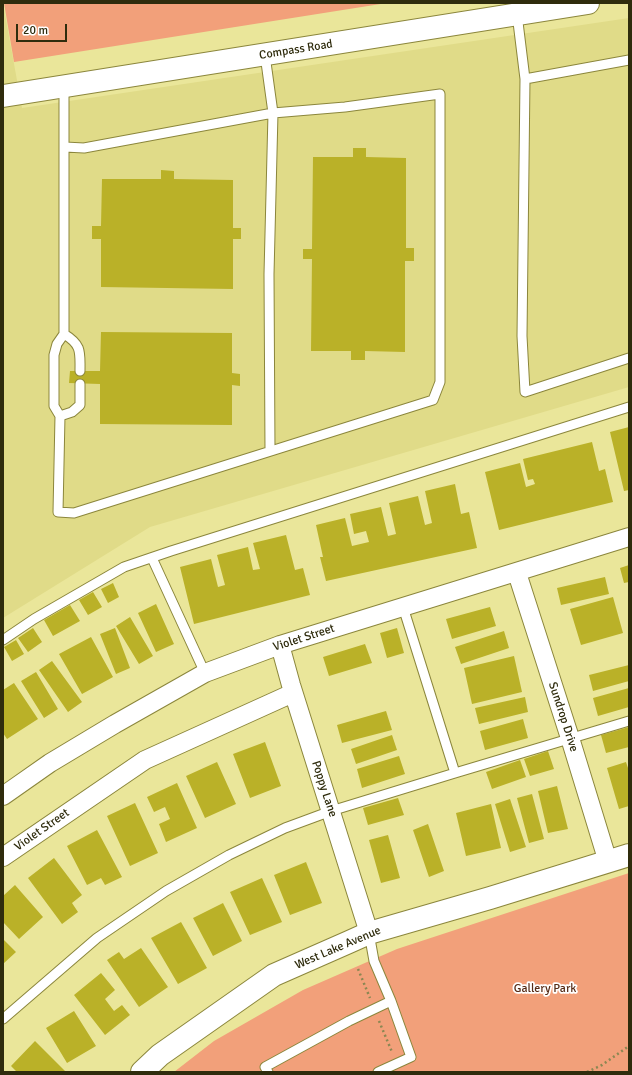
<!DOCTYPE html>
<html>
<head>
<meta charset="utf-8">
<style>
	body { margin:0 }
	#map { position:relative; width:632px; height:1075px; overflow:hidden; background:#eae69a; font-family:Signika,sans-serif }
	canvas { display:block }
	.frame { position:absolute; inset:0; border:4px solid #2f2c0d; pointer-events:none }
	.scale { position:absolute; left:16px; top:24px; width:51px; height:18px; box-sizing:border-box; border:2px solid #2f2c0d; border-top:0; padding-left:5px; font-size:12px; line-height:14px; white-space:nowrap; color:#2f2c0d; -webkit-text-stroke:3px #fff; paint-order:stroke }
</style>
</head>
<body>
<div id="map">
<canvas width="632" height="1075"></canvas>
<div class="frame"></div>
<div class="scale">20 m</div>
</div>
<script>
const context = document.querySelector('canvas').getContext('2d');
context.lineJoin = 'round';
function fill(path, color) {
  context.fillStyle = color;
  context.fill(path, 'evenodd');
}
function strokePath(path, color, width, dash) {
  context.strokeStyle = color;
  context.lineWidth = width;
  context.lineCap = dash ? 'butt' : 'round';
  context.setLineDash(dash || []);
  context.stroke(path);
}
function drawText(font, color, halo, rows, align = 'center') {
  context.font = font + ' Signika,sans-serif';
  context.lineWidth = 3.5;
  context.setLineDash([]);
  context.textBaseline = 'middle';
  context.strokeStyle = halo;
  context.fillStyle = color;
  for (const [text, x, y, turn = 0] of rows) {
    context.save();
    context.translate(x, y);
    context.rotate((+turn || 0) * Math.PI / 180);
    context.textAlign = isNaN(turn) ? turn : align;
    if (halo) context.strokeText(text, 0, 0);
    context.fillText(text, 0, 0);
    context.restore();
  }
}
const built = new Path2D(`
	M3 3 22 108 629 18V387L150 527 3 618Z`);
const green = new Path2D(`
	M4 3H387L14 62Z
	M629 873V1072H174L214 1041 303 990 397 949Z`);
const building = new Path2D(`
	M353 148H366V157L406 158V248H414V261H405V352L365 351V360H351V351H311L312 259H303V249H312L313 157H353Z
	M161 170 174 171V179L233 180V228H241V239H233V289L101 287V239H92V226H101L102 179H161Z
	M101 332 232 333V373L240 374V386L232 385V425L100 424V384L69 383 70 371H100Z
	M629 427V490L624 491 610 432Z
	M592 442 599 471 605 469 613 502 499 530 485 472 520 463 526 487 535 484 533 479 528 480 523 459Z
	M455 484 461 514 469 512 477 548 326 581 320 557H323L316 525 345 518 352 546 369 542 366 531 354 534 350 514 381 507 388 536 396 534 389 503 418 496 425 525 432 523 425 491Z
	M286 535 295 570 303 568 310 595 194 624 180 567 211 559 218 587 225 585 217 555 248 547 253 570 260 569 253 543Z
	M629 565V582L624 583 620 568Z
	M605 577 609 594 561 605 557 588Z
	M113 583 119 597 108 603 101 589Z
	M93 592 102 607 88 615 79 600Z
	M613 597 623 633 581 645 570 609Z
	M156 604 174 644 156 652 138 613Z
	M70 605 80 621 53 636 44 620Z
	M490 607 496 626 452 639 446 619Z
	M130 617 153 656 139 664 116 626Z
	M33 628 42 642 28 652 18 638Z
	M115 628 130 668 116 674 100 634Z
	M397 628 404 653 387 658 380 633Z
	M504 631 509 648 461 664 455 647Z
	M91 637 113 677 82 694 59 654Z
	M16 640 24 654 12 661 4 647Z
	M365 644 372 663 329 676 323 657Z
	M514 656 522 692 472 704 464 668Z
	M52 661 82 702 68 712 39 670Z
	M629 665V681L593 691 589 675Z
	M36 672 58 709 44 718 21 681Z
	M14 683 38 719 7 739 3 733V690Z
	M629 688V707L598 716 593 698Z
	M525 697 528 712 479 724 475 708Z
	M386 711 392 730 342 743 337 725Z
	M523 719 528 738 485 750 480 731Z
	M629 727V747L606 753 601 735Z
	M392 735 397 750 356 764 351 749Z
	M265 742 281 786 250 798 233 754Z
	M548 751 554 769 530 776 524 759Z
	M399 756 405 774 362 788 357 769Z
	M520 760 526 777 492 789 486 772Z
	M217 762 236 804 205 818 186 776Z
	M626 762 629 771V806L619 809 607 768Z
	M177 783 197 828 166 842 159 824 170 819 165 807 154 812 147 797Z
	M557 786 568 829 548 833 538 791Z
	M532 794 544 839 529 843 517 798Z
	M398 798 404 815 368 825 363 808Z
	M510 799 526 847 510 852 495 804Z
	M135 803 158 853 130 866 107 816Z
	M491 804 501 848 466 856 456 813Z
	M428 824 444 871 429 877 413 830Z
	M97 830 122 877 105 885 101 878 87 885 67 846Z
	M388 835 400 878 381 883 369 840Z
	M54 858 82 895 72 903 78 912 62 924 28 878Z
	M306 862 322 903 290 915 274 875Z
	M262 878 282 922 250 935 230 892Z
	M15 885 43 917 19 939 3 922V896Z
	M223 903 242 941 213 956 193 918Z
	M181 922 207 968 178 984 151 938Z
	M3 939 16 952 3 964Z
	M141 948 168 987 139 1007 107 960 119 952 124 959Z
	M101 973 115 990 105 999 114 1011 122 1005 130 1015 105 1035 74 995Z
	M74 1011 96 1046 67 1063 46 1028Z
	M35 1041 66 1072H17L11 1066Z`);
const path = new Path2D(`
	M358 969 370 998
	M379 1021 392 1052
	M587 1072 602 1065 629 1046`);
const service = new Path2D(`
	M517 14 525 79 629 60
	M525 79 522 336 525 392 629 358
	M64 86V334L57 344 54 355V406L60 416 58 512 74 513 433 400 440 382V94L345 107 273 113 269 274 270 451
	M65 147 84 148 273 113 265 55
	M64 334C82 345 80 352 80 371
	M60 416 72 412 80 405V384
	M152 558 205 673
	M403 607 455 773
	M3 640 34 619 124 567 171 551 629 407
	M369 933 374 961 391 1001 411 1057 378 1072
	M3 1019 97 938 166 891 229 855 285 828 331 811 455 773 629 721
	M268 1072 265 1067 349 1021 391 1001`);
const minor = new Path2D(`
	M517 573 570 738 608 862
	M280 645 291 685 369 933
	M3 796 50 763 115 724 205 673 280 645 629 537
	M3 857 145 760 293 693`);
const tertiary = new Path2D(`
	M3 96 588 3
	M142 1072 160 1055 274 975 349 942 369 933 490 898 629 855`);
const streetNames = [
	["Compass Road",296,50,-9],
	["Violet Street",304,638,-18],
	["Sundrop Drive",563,717,72],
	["Poppy Lane",324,789,72],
	["Violet Street",42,830,-35],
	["West Lake Avenue",338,948,-23]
];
const parkNames = [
	["Gallery Park",545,989]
];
fill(built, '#e0db88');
fill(green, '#f2a07a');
fill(building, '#bab128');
strokePath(service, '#8b863c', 11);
strokePath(minor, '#8b863c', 20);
strokePath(tertiary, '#8b863c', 24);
strokePath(path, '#8b8752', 2.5, [2, 3]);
strokePath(service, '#fff', 9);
strokePath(minor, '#fff', 18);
strokePath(tertiary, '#fff', 22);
drawText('12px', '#2f2c0d', '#fff', streetNames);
drawText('12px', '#572c17', '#fff', parkNames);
</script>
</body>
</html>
